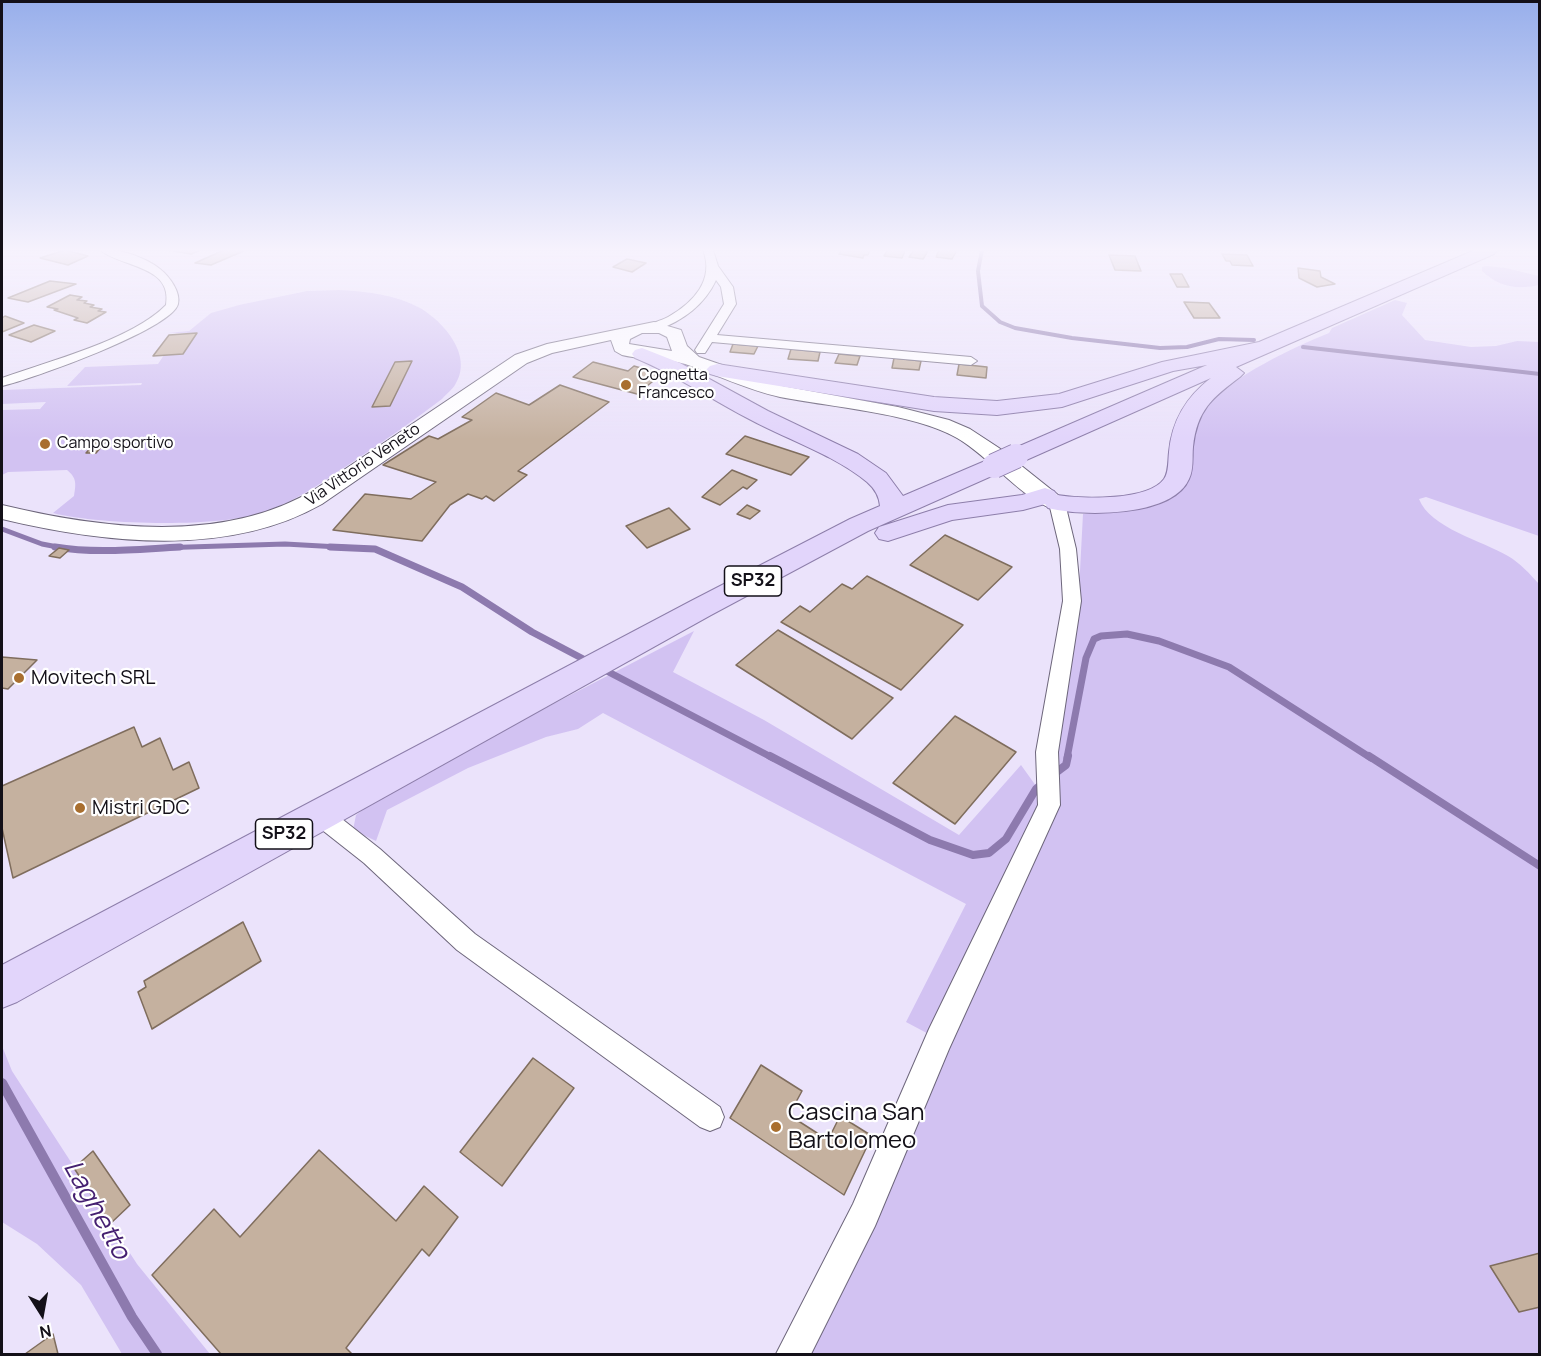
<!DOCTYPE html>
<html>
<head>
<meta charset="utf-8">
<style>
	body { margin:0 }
	#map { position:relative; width:1541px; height:1356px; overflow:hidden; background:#ebe3fb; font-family:Manrope,sans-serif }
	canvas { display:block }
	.frame { position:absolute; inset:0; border:3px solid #131018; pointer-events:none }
	.north { position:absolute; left:12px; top:1284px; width:60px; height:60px; -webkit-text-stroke:4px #fff; paint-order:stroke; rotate:169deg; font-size:16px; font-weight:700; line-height:24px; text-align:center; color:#131018 }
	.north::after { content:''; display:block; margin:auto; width:21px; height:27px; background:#131018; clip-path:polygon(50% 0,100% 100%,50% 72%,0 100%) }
</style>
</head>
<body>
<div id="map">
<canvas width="1541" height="1356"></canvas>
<div class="frame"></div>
<div class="north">N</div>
</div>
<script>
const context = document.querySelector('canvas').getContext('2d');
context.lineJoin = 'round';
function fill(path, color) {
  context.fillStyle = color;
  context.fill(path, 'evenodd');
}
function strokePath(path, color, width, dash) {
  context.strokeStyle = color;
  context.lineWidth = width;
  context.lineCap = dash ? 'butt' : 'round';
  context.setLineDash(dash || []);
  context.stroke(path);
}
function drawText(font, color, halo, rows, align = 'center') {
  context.font = font + ' Manrope,sans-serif';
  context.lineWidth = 4.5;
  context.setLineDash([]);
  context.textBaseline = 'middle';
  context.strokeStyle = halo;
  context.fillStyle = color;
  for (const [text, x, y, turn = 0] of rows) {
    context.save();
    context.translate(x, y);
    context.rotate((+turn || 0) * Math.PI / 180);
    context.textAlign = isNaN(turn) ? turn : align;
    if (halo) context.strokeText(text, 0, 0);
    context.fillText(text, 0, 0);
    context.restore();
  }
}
const green = new Path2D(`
	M1486 266 1506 268 1539 276V285C1517 290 1499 287 1482 271V267Z
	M339 290C366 291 396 295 420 308 444 322 474 356 455 385 452 390 446 394 442 399 416 419 388 438 360 457 330 477 300 499 266 512 219 528 101 525 53 513L74 496C76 484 77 478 67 470L8 472 2 475V410L40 409 46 402 2 404V390L141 385 142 383 67 386 85 367 158 364 164 355 183 354 197 333H168L189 331 211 313 239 305 307 291Z
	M1395 300 1407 303 1402 315 1425 340 1471 347 1496 346 1517 341 1539 342V536L1426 497 1419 499C1430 528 1483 541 1508 556 1520 563 1530 574 1539 584V1354H806L881 1188 938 1039 906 1022 966 904 603 713 578 729 546 737 468 768 387 810 376 841 353 830 356 815 391 788 694 631 673 672 764 720 959 835 1021 765 1049 804 1080 571 1083 514 1156 502C1170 470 1181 429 1206 404 1235 376 1291 348 1329 333L1332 328Z
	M2 1046 12 1071 137 1264 210 1354H122L81 1285 37 1244 2 1222Z`);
const streamFar4 = new Path2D(`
	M982 250 978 271 982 306 1000 322 1015 328 1072 338 1160 348 1187 347 1219 339 1254 340
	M1303 347 1540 374`);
const streamFar3 = new Path2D(`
	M2 529 42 544 63 548
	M157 548 285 544 357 548`);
const streamFar2 = new Path2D(`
	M55 547C97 554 139 549 180 547
	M330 547 375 549 462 587 532 632 589 662
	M601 668 773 758
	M1067 758 1086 658 1094 639 1101 636 1127 634 1159 641 1229 667 1371 758`);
const streamFar1 = new Path2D(`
	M770 756 930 840 973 855 989 853 1006 839 1036 789 1043 783
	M1369 756 1540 866
	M1054 774 1066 765 1068 756`);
const stream = new Path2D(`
	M2 1083 132 1317 157 1354`);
const building = new Path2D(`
	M65 250 88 256 68 265 40 258Z
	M167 250H201L191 254Z
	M224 250H246L211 265 195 263Z
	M841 250 852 251 870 250 868 255H864L863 258 839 254Z
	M887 250H889L905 251 902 258 884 256Z
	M914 250H915L928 251 923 259 909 257Z
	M939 250H955L956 252 952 259 936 257Z
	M1222 254 1247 255 1253 266 1232 265 1230 261H1226Z
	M1109 255 1135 256 1141 271 1115 270Z
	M627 259 646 263 632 272 613 267Z
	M1298 268 1320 271 1321 277 1335 284 1317 287 1299 278Z
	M1170 274H1182L1189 287H1177Z
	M50 281 76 284 28 302 8 298Z
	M70 295 82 297 77 300 87 301 84 303 94 305 90 307 102 309 98 311 106 312 87 323 74 320 78 318 54 310 58 309 47 307Z
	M1184 302 1209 303 1220 318H1194Z
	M5 316 24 323 2 332V318Z
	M34 325 55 331 31 342 9 335Z
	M197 333 183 354 153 356 169 335Z
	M733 344 758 346 754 354 730 352Z
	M791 349 820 352 818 361 788 359Z
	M839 354 860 356 857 365 835 363Z
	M894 358 921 361 919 370 892 368Z
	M412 361 390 406 372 407 395 362Z
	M593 362 628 371 634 366 662 374 637 394 573 377Z
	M959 364 987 367 986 378 957 375Z
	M560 385 609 402 518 471 527 475 494 501 486 496 482 499 468 494 450 505 422 541 333 530 365 494 411 499 436 482 383 465 429 436 438 439 472 420 462 417 496 393 529 405Z
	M745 436 809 457 791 475 726 454Z
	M108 439 96 453H86L98 440Z
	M732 470 757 480 747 489 743 487 720 505 702 497Z
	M747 505 760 511 750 519 737 514Z
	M669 508 690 529 647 548 626 526Z
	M945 535 1012 567 978 600 910 565Z
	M59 548 69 550 60 558 49 556Z
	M867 576 963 625 901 690 781 622 800 606 810 612 842 584 852 589Z
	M778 630 893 698 852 739 736 665Z
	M2 657 37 660 8 689 2 688Z
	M955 716 1016 752 955 824 893 783Z
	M134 727 142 747 160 738 173 770 189 762 199 788 13 878 2 828V786Z
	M243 922 261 961 152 1029 138 992 146 987 144 981Z
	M533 1058 574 1088 502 1186 460 1152Z
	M761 1065 802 1091 789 1115 828 1140 840 1116 872 1136 844 1195 730 1118Z
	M319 1150 396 1221 424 1186 458 1217 429 1256 422 1249 346 1348 352 1354H221L152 1275 214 1209 240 1237Z
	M93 1151 130 1205 110 1224 74 1168Z
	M1540 1253V1307L1519 1312 1490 1266Z
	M53 1334 58 1354H25Z`);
const street = new Path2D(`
	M100 250C118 248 145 257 160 269 169 276 181 292 178 304 172 329 30 380 2 386V378C49 361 132 340 166 305 173 265 120 267 100 250Z
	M703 250H713L718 266 733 287 736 304 717 335 971 357 977 361 971 365 712 342 705 353H697L695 350 724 304 721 287 716 280C705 304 683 321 657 330L653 331 647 327C652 322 661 321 668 317 693 303 715 280 703 250Z
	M1057 498 1065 503 1076 549 1081 601 1058 752 1060 805 949 1049 875 1226 811 1354H776L853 1204 929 1029 1038 805 1036 752 1063 601 1060 549 1049 503Z
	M320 805 328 808 380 849 475 934 720 1107 724 1117 720 1127 710 1131 700 1127 457 950 364 863 312 822 309 815 312 808Z`);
const secondary = new Path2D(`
	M654 322 681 330 687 346 699 357 782 386 898 407 949 420 970 429 999 448 1068 503 1065 508C1060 509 1056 510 1051 508 1023 499 987 455 957 438 914 413 830 407 780 397 747 390 716 374 685 364 665 358 642 360 622 355L615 351 611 340 552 353 527 363 322 504C227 558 103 543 2 519V505C102 529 225 545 317 488L515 355 547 344ZM642 333H659L667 337 672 351 629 344 630 339Z`);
const primary = new Path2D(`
	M1475 250H1497L1494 254 1236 367 1244 373 1240 377C1212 398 1197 410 1193 447 1192 457 1194 469 1189 479 1173 517 1082 517 1048 508L1045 504 1023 510 952 520 888 541 879 539 875 533 879 527 948 505 1022 495 1045 488 1054 491 1057 495C1082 499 1148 501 1164 479 1169 472 1168 460 1169 452 1172 420 1186 397 1211 378L1024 461 1016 463 1008 461 1004 456 1008 451 1207 365 1173 371 1062 407 997 415 934 411 717 376 710 374 706 370 710 366 717 364 934 397 997 401 1059 394 1162 362 1259 342Z
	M642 348 680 363 768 411 858 454 886 473 903 496 985 461 994 459 1003 461 1006 466 1003 471 868 531 711 615 17 1002 2 1008V965L691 601 850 519 880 506C879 496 875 489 867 482 834 455 791 441 753 421 713 401 677 375 635 358L632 354 635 350Z`);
const primaryBridge = new Path2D(`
	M994 466 1016 456`);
const markers = [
	[626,385,6,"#a96f2f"],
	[45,444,6,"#a96f2f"],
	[19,678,6,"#a96f2f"],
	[80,808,6,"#a96f2f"],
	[776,1127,6,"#a96f2f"]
];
const farPoinames = [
	["Cognetta",638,376],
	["Francesco",638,394],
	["Campo sportivo",57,444]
];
const farStreetnames = [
	["Via Vittorio Veneto",363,465,-34]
];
const shields = [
	[753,581,57],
	[284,834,57]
];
const shieldNames = [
	["SP32",753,581],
	["SP32",284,834]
];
const poiNames = [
	["Movitech SRL",31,678],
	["Mistri GDC",92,808]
];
const nearPoinames = [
	["Cascina San",788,1113],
	["Bartolomeo",788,1141]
];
const nearWaternames = [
	["Laghetto",96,1210,61]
];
fill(green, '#d2c2f2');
strokePath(streamFar4, '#8d7aae', 4);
strokePath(streamFar3, '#8d7aae', 5);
strokePath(streamFar2, '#8d7aae', 7);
strokePath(streamFar1, '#8d7aae', 8);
strokePath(stream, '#8d7aae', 10);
fill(building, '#c5b19f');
strokePath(building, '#7f6d5d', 1.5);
strokePath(street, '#6d667b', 2);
strokePath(secondary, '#6d667b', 2);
strokePath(primary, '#8d7eaa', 2);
fill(street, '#fff');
fill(secondary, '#fff');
fill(primary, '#e2d5fb');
strokePath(primaryBridge, '#8d7eaa', 26, []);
strokePath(primaryBridge, '#e2d5fb', 24);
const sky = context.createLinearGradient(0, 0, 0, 439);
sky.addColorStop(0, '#98afeb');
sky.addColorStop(0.57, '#f6f2fd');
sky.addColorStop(1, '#f6f2fd00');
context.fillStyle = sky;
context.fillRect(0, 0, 1541, 439);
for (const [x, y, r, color] of markers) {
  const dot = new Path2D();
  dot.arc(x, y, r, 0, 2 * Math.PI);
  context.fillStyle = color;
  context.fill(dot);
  strokePath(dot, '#fff', 2);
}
drawText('16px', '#131018', '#fff', farPoinames, 'left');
drawText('16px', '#131018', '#fff', farStreetnames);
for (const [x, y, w] of shields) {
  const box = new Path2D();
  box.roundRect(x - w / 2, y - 15, w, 30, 4.5);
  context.fillStyle = '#fff';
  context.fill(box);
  strokePath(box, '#131018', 1.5);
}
drawText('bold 18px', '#131018', null, shieldNames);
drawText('20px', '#131018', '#fff', poiNames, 'left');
drawText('24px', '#131018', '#fff', nearPoinames, 'left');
drawText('italic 26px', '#452071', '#fff', nearWaternames);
</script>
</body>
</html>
